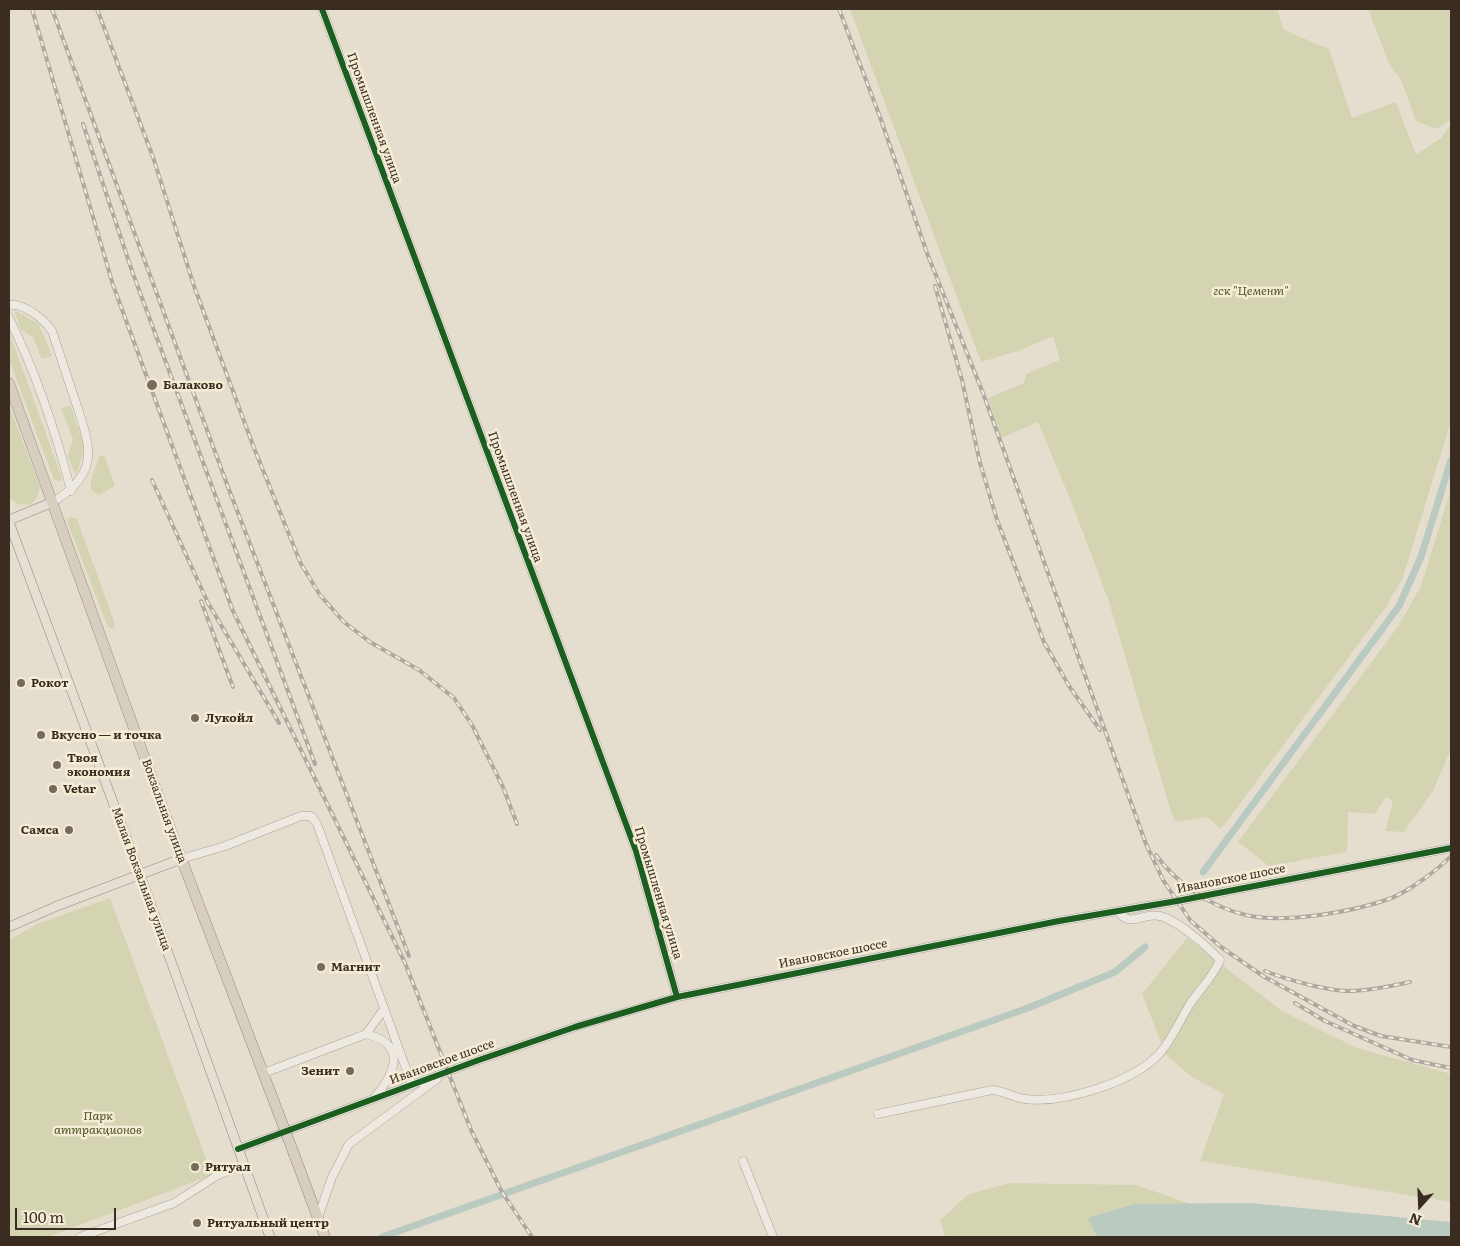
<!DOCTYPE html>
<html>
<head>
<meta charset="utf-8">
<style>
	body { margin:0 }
	#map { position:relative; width:1460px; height:1246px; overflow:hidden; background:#e5decf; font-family:Literata,serif }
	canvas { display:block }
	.frame { position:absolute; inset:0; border:10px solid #3a2c20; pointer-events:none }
	.north { position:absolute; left:1395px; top:1181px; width:50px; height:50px; -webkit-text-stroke:4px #f5ecd6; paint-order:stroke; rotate:200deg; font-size:14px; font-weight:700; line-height:20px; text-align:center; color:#3a2c20 }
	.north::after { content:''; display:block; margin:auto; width:18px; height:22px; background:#3a2c20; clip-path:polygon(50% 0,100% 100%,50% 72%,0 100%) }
	.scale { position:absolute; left:15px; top:1208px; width:101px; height:22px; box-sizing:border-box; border:2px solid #3a2c20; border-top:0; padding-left:6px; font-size:15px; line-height:18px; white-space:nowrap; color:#3a2c20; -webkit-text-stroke:4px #f5ecd6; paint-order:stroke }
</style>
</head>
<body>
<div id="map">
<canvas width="1460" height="1246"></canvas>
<div class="frame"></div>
<div class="north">N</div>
<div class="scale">100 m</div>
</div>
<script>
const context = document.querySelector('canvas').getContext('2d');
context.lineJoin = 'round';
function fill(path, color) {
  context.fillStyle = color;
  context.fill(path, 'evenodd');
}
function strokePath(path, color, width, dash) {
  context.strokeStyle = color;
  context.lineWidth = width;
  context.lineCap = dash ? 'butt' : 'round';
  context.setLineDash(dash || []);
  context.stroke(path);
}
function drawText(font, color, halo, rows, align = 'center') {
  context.font = font + ' Literata,serif';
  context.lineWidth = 5;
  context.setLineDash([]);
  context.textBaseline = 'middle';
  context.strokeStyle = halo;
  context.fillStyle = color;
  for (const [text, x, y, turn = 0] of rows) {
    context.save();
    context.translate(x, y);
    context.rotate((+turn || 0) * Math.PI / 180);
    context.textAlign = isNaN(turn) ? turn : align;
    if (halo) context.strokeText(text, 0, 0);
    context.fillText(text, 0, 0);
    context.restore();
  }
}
const green = new Path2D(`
	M850 9H1277L1284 30 1329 49 1352 118 1396 102 1416 155 1441 138 1451 124V421L1403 577 1386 607 1221 829 1207 817 1176 822 1171 812 1109 602 1073 506 1038 422 1001 438 988 398 1024 383 1026 374 1060 360 1053 336 1018 351 981 362Z
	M1368 9H1451V120L1449 121 1436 129 1416 121 1401 80 1389 64Z
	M14 310 39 324 52 356 42 359 33 337 21 330Z
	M9 332 62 478 60 481 54 480 9 359Z
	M9 405 40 487 37 498 30 505 18 504 9 498Z
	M70 405 85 447 76 476 68 456 73 439 61 408Z
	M104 455 115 486 99 495 91 490V480L99 457Z
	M1451 489V749L1433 791 1404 832 1385 831 1393 801 1386 797 1375 814 1348 812 1347 852 1269 866 1238 842 1399 625 1421 586Z
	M70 517 77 519 115 624 113 629 108 627 67 521Z
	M110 898 212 1175 48 1237H9V940L37 924Z
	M1187 938 1282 1011 1357 1048 1451 1074V1202L1200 1161 1224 1094 1192 1077 1166 1055 1142 994Z
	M1010 1183 1136 1185 1191 1204H1134L1089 1219 1097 1237H945L940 1220 969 1194Z`);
const water = new Path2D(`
	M1249 1203 1451 1222V1237H1097L1088 1218 1134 1204Z`);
const canal = new Path2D(`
	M1203 872 1399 606 1421 557 1451 460
	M382 1237 1028 1008 1115 972 1145 947`);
const minor = new Path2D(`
	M322 9 636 851 677 997
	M9 305C24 303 44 319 52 331 60 354 67 377 75 400 90 446 102 472 53 502
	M9 318C36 373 56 432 71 491
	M181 859 225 846 301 816H311L317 824 412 1085
	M366 1034C407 1044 396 1072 375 1097
	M264 1073 366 1034 384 1009
	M878 1114 992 1090C1005 1091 1014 1098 1025 1099 1063 1104 1134 1082 1160 1053 1172 1039 1180 1020 1190 1004 1200 989 1213 977 1220 960 1208 947 1177 920 1160 916 1142 912 1130 929 1118 911
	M238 1149 479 1060 575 1027 677 997 1059 921 1177 901 1451 848
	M743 1161 773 1237
	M318 1218 332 1177 349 1144 437 1079
	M80 1237 174 1203 218 1175 244 1165`);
const major = new Path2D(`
	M9 520 53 502
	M9 522 140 875 270 1237
	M9 927 57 906 181 859`);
const highway = new Path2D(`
	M9 383 175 842 278 1112
	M294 1154 325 1237`);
const rail = new Path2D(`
	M32 9 113 285 233 611 405 963 471 1130 502 1192 532 1237
	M52 9 228 487 409 956
	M97 9 153 157 194 286 254 448 301 564 320 595 344 622 370 642 419 670 454 698 472 725 503 787 517 824
	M839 9 880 117 927 253 983 393 1146 844 1163 880 1190 920 1221 947 1263 976 1354 1026 1381 1036 1451 1047
	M83 124 132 271 315 764
	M935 286 962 380 980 463 997 520 1044 642 1069 686 1100 730
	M152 480 208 603 279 723
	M201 601 233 687
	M1156 855C1177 884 1211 907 1246 915 1284 924 1352 912 1389 899 1406 893 1438 870 1451 856
	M1265 971C1285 979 1327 991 1349 991 1370 991 1390 986 1410 982
	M1295 1003 1325 1021 1412 1060 1451 1068`);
const highwayBridge = new Path2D(`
	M278 1112 294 1154`);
const cycleway = new Path2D(`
	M322 9 636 851 677 997
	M238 1149 479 1060 575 1027 677 997 1059 921 1177 901 1451 848`);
const markers = [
	[152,385,6,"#766a5d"],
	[21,683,5,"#766a5d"],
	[195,718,5,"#766a5d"],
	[41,735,5,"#766a5d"],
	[57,765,5,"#766a5d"],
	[53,789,5,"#766a5d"],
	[69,830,5,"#766a5d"],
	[321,967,5,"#766a5d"],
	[350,1071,5,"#766a5d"],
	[195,1167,5,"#766a5d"],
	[197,1223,5,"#766a5d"]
];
const streetNames = [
	["Промышленная улица",374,118,70],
	["Промышленная улица",515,497,70],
	["Вокзальная улица",164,811,70],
	["Малая Вокзальная улица",141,879,70],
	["Ивановское шоссе",1231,879,-11],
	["Промышленная улица",658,893,73],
	["Ивановское шоссе",833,954,-11],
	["Ивановское шоссе",442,1062,-20]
];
const parkNames = [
	["гск \"Цемент\"",1251,291],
	["Парк",98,1116],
	["аттракционов",98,1130]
];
const poiNames = [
	["Балаково",163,385],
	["Рокот",31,683],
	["Лукойл",205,718],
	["Вкусно — и точка",51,735],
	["Твоя",67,758],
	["экономия",67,772],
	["Vetar",63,789],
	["Самса",59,830,"right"],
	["Магнит",331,967],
	["Зенит",340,1071,"right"],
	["Ритуал",205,1167],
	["Ритуальный центр",207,1223]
];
fill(green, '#d4d4b2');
fill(water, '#bacac0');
strokePath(canal, '#bacac0', 7);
strokePath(minor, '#aaa398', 9);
strokePath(major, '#90897f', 10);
strokePath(highway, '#90897f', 11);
strokePath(minor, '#ede9e1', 8);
strokePath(major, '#e4dfd2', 9);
strokePath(highway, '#d7cec0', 10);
strokePath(rail, '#ada8a1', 4);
strokePath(rail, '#f5ecd6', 2, [5.5]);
strokePath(highwayBridge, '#90897f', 11, []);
strokePath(highwayBridge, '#d7cec0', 10);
strokePath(cycleway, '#1b5e20', 6);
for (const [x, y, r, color] of markers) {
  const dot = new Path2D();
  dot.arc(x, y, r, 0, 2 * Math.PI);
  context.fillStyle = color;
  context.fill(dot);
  strokePath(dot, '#f5ecd6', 2);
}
drawText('12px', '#3a2c20', '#f5ecd6', streetNames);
drawText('italic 12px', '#4a5627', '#f5ecd6', parkNames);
drawText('bold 12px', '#3a2c20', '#f5ecd6', poiNames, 'left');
</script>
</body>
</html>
